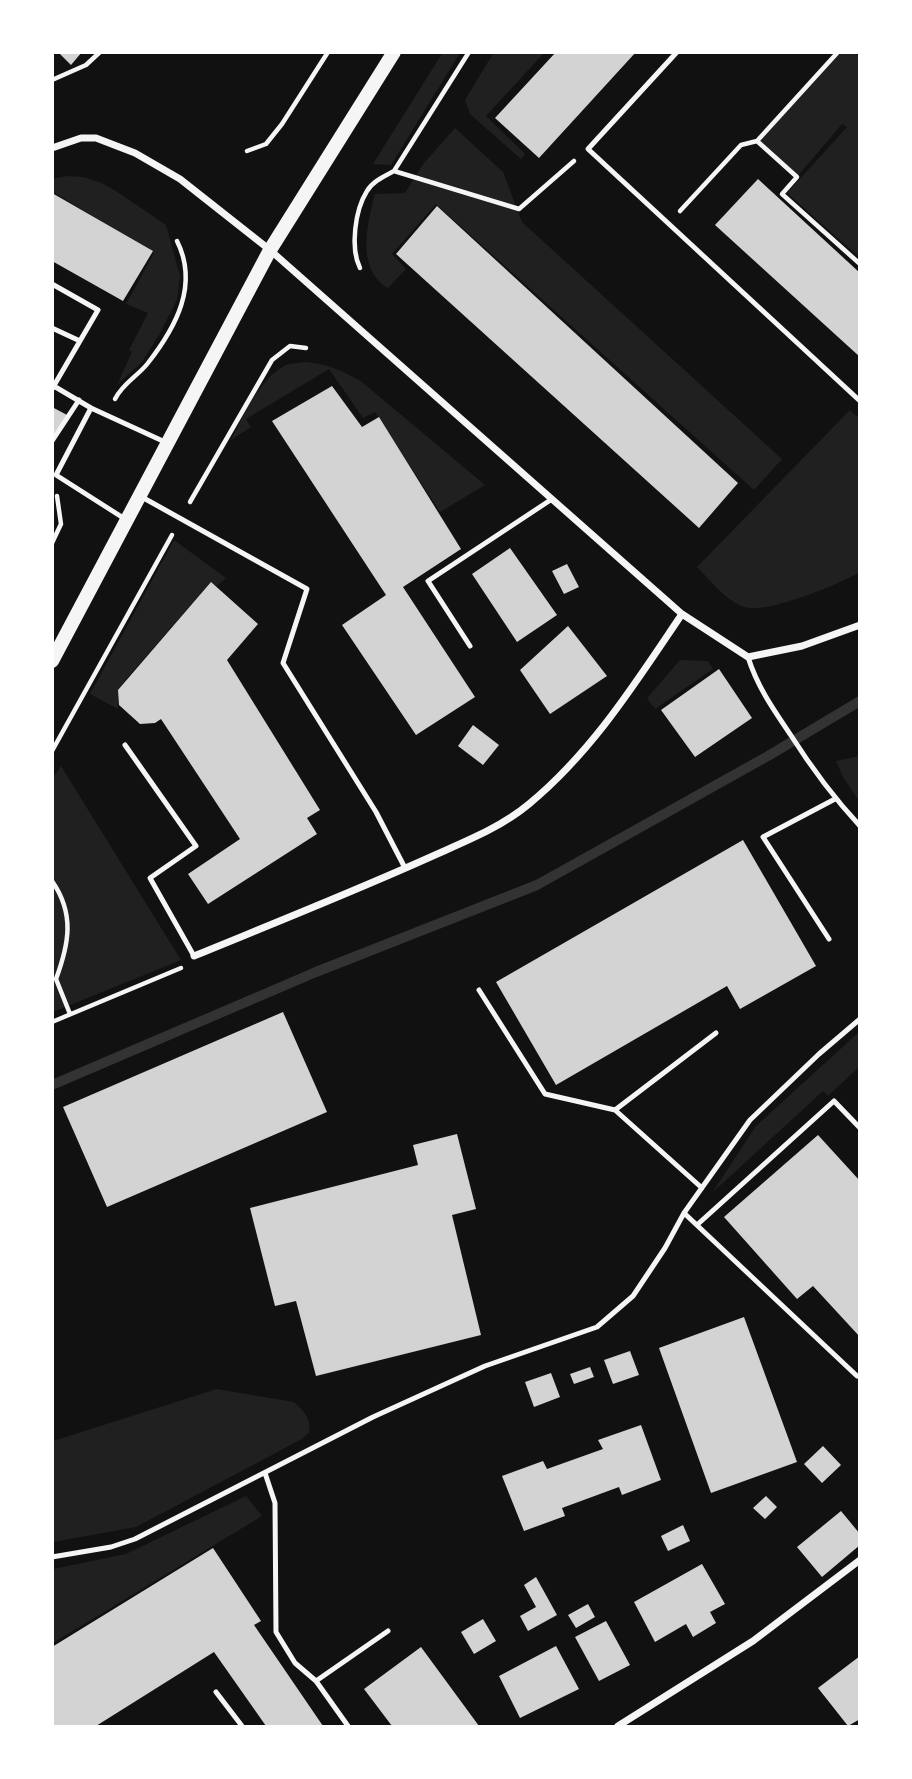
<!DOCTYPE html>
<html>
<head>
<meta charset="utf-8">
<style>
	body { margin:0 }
	#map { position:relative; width:912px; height:1779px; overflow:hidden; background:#111; font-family:Inter,sans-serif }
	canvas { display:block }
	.frame { position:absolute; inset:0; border:54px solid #fff; pointer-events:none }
</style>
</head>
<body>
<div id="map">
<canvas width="912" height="1779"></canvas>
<div class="frame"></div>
</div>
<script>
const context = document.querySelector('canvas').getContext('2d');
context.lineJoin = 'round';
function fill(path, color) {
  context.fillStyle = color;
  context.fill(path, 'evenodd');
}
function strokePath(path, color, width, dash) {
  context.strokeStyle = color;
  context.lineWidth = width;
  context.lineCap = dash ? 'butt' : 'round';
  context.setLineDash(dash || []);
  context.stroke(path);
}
const green = new Path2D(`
	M443 52 460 53 391 165 373 164Z
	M494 52 544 53 486 116 525 154 521 159 470 114 465 100Z
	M838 53H855L859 56V257L787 193 847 127 842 124 797 177 757 141Z
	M455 128 503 172 522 222 782 459 754 490 436 204 392 254 406 269 388 288C356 269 367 224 375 194L405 193 424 163Z
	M66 176 83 177 102 183 119 193 166 225 180 276 177 300 159 335 142 362 117 385 132 352 129 350 148 313 126 304 154 253 53 192V179Z
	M306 362C328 364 343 371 362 382L485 485 440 512 375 412 363 418 329 369 246 419 251 427 231 440C244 415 258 381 284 366 290 363 299 363 306 362Z
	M850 410 859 418V573C836 585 774 611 749 608 729 605 711 581 697 567Z
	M174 540 226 578 217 586 210 583 128 677 118 690V709L90 694Z
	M680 660 708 661 713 669 655 709 647 698Z
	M859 756H860L859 801 843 777 836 761Z
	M61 766 181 960 53 1012 52 779Z
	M859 1032V1067L828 1096 823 1091 712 1193 756 1126Z
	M217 1389 294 1402C305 1412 311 1419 309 1433L302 1439 136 1527 53 1542V1441Z
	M246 1496 262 1516 53 1643V1569L126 1554Z`);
const stream = new Path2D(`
	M52 1085 316 972 537 885 768 756 860 701`);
const building = new Path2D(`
	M58 52H82L71 65Z
	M556 52H636L539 158 495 118Z
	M758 179 860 273V357L715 225Z
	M52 193 153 251 123 301 52 261Z
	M437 206 738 483 699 528 396 254Z
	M332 386 362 427 379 417 461 549 403 587 475 697 416 735 342 625 386 595 272 421Z
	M52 407 69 416 52 444Z
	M510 548 557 615 517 642 472 574Z
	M567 564 579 587 564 594 552 571Z
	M211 582 258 624 227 660 320 810 307 818 317 834 208 904 188 874 240 839 161 719 155 723 140 724 119 705 118 690Z
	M568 626 607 676 550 714 520 670Z
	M719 669 752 718 695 757 661 710Z
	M473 725 499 745 483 765 458 746Z
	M743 840 816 966 740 1009 727 986 556 1085 496 982Z
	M283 1012 327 1112 107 1207 63 1107Z
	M457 1134 476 1209 452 1215 481 1335 316 1376 296 1301 275 1306 250 1208 418 1165 413 1145Z
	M818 1135 860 1181V1337L813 1286 797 1299 724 1217Z
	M744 1317 797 1462 711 1493 659 1348Z
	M630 1351 639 1375 613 1384 604 1360Z
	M590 1367 594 1377 574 1384 570 1374Z
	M551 1373 560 1397 534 1407 525 1382Z
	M641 1425 661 1480 622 1495 619 1487 562 1508 565 1516 524 1531 502 1476 543 1461 547 1469 603 1449 598 1440Z
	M823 1446 841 1465 822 1483 804 1464Z
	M766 1496 777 1507 765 1519 753 1508Z
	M841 1511 860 1534V1545L822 1577 797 1547Z
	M683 1525 690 1541 668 1551 661 1536Z
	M213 1548 261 1621 254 1625 323 1726H266L214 1652 96 1726H52V1647Z
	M702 1564 725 1604 710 1612 716 1623 693 1637 686 1624 655 1642 634 1602Z
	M536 1577 557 1615 528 1631 520 1616 536 1607 524 1585Z
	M588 1604 595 1617 576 1628 568 1615Z
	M483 1619 496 1641 474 1654 461 1632Z
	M606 1621 630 1665 599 1681 575 1637Z
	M556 1646 579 1689 520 1718 499 1676Z
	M421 1647 479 1726H392L364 1689Z
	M860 1656V1719L848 1726 818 1688Z`);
const path = new Path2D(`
	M52 80 86 65 100 52
	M757 141 797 177 782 194 860 264
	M247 151 266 144 282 124 328 52
	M394 171 519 209 574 161
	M680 211 741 145 757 141 838 52
	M360 268C350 248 355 210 367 191 373 181 385 176 394 171L469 52
	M115 399C123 383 138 376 148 363 176 327 199 285 177 241
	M190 502 272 360 290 346 306 348
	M52 543 61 524 57 496
	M52 751 172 535
	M52 881C75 914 69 944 56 979L70 1014
	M52 1022 181 968`);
const service = new Path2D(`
	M677 52 588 149 860 401
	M52 284 98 310 52 389
	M52 328 80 341
	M52 385 91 408
	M52 441 79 400
	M140 496 307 589 283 663 376 812 405 868
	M125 519 56 475 91 408 165 442
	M470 646 428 581 552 499
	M748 657C757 686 773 709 790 734 811 767 833 797 860 826
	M125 745 196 846 150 878 194 956
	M829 939 763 837 835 799
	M479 990 545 1094 615 1110
	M702 1188 615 1110 716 1033
	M684 1213 857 1376
	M698 1224 834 1101 860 1128
	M265 1473 275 1503 276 1632 295 1663 316 1681 348 1726
	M52 1557 111 1547 135 1539 373 1417 485 1366 597 1327 633 1296 665 1248 684 1213 750 1120 819 1054 860 1019
	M316 1681 388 1631
	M216 1692 242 1726`);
const minor = new Path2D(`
	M52 148 81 138H96L135 153 180 179 270 250 682 614 748 657 802 646 860 625
	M194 956C272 924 350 893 426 859 461 843 499 829 529 804 593 751 636 682 682 614
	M618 1726 753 1641 860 1560`);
const secondary = new Path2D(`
	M52 661 270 250 394 52`);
fill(green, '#202020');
strokePath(stream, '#333', 10);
fill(building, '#d3d3d3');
strokePath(path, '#f5f5f5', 4.5);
strokePath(service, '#f5f5f5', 5);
strokePath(minor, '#f5f5f5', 7);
strokePath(secondary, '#f5f5f5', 14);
</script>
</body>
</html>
